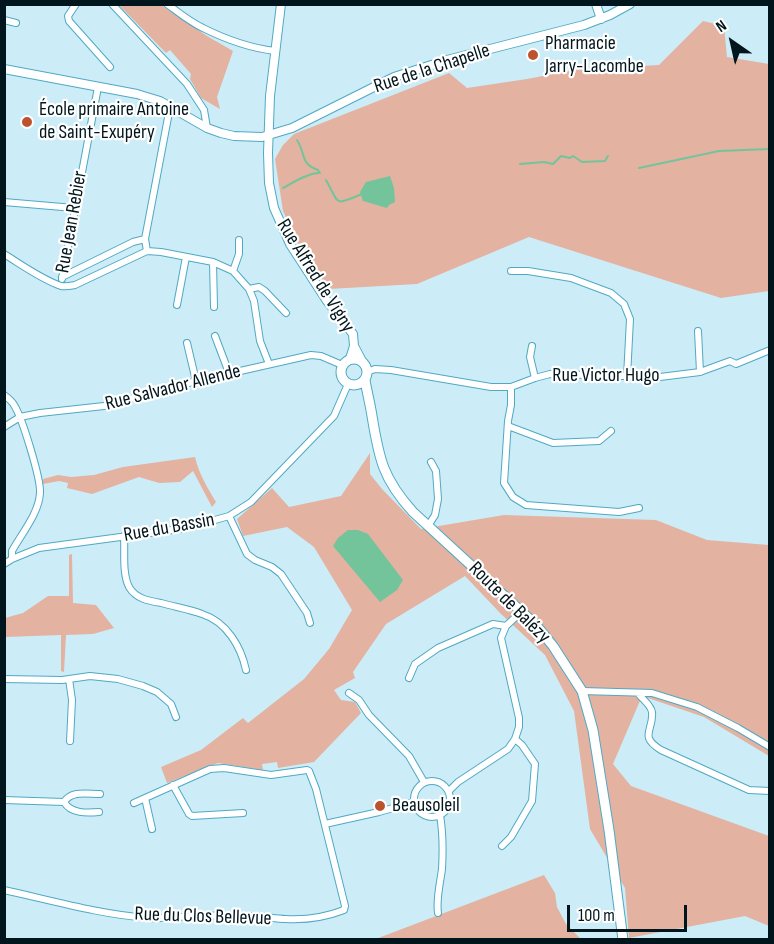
<!DOCTYPE html>
<html>
<head>
<meta charset="utf-8">
<style>
	body { margin:0 }
	#map { position:relative; width:774px; height:944px; overflow:hidden; background:#ccedf8; font-family:"Sofia Sans Condensed",sans-serif }
	canvas { display:block }
	.frame { position:absolute; inset:0; border:6px solid #00151c; pointer-events:none }
	.north { position:absolute; left:702px; top:12px; width:60px; height:60px; -webkit-text-stroke:4px #fff; paint-order:stroke; rotate:326deg; font-size:16px; font-weight:700; line-height:24px; text-align:center; color:#00151c }
	.north::after { content:''; display:block; margin:auto; width:21px; height:27px; background:#00151c; clip-path:polygon(50% 0,100% 100%,50% 72%,0 100%) }
	.scale { position:absolute; left:567px; top:905px; width:120px; height:27px; box-sizing:border-box; border:3px solid #00151c; border-top:0; padding-left:8px; font-size:18px; line-height:21px; white-space:nowrap; color:#00151c; -webkit-text-stroke:4px #fff; paint-order:stroke }
</style>
</head>
<body>
<div id="map">
<canvas width="774" height="944"></canvas>
<div class="frame"></div>
<div class="north">N</div>
<div class="scale">100 m</div>
</div>
<script>
const context = document.querySelector('canvas').getContext('2d');
context.lineJoin = 'round';
function fill(path, color) {
  context.fillStyle = color;
  context.fill(path, 'evenodd');
}
function strokePath(path, color, width, dash) {
  context.strokeStyle = color;
  context.lineWidth = width;
  context.lineCap = dash ? 'butt' : 'round';
  context.setLineDash(dash || []);
  context.stroke(path);
}
function drawText(font, color, halo, rows, align = 'center') {
  context.font = font + ' "Sofia Sans Condensed",sans-serif';
  context.lineWidth = 4.5;
  context.setLineDash([]);
  context.textBaseline = 'middle';
  context.strokeStyle = halo;
  context.fillStyle = color;
  for (const [text, x, y, turn = 0] of rows) {
    context.save();
    context.translate(x, y);
    context.rotate((+turn || 0) * Math.PI / 180);
    context.textAlign = isNaN(turn) ? turn : align;
    if (halo) context.strokeText(text, 0, 0);
    context.fillText(text, 0, 0);
    context.restore();
  }
}
const green = new Path2D(`
	M119 5H161L207 36 233 51 217 97 220 109 201 98 190 79 191 74 170 50 166 53Z
	M703 21 724 26 727 57 769 64V291L721 298 529 237 417 284 329 289 301 250 283 211 275 159 283 145 294 134 449 73 467 88 527 79 580 69 659 65Z
	M370 453V474L382 489 421 529 504 515 656 520 707 540 769 545V756L704 717 642 696 613 764 631 786 769 836V926L745 916 629 938 625 888 590 829 574 711 545 655 500 613 465 576 386 624 353 672 355 678 334 690 341 700 355 702 361 713 314 762 278 768 277 762 262 764 263 770 218 763 167 783 161 767 201 750 243 718 248 723 304 679 329 649 352 610 314 547 287 527 243 536 237 519 272 488 289 507 341 496Z
	M195 457C199 474 207 487 216 502L212 507 193 471 180 482 159 483 139 477 92 494 67 488 68 483 59 481 43 484V479L58 475 71 477 94 475 123 467Z
	M72 554 73 603 96 605 114 628 93 634 66 635 64 672 61 671V635L5 637V618L23 613 48 596H69V555Z
	M544 875 555 893 557 907 566 924 581 939 373 940Z`);
const water = new Path2D(`
	M390 176 394 188 395 202 389 205 387 208 363 201 360 192 366 182Z
	M348 530H358L368 534 403 580 397 590 380 602 333 546 338 538Z`);
const stream = new Path2D(`
	M297 140C306 154 300 164 318 170L320 173
	M520 164 544 162 553 164 561 156 570 158 573 156 582 162 605 161 608 156
	M639 168 719 151 770 149
	M326 180C340 205 333 206 362 194
	M283 188C294 182 306 174 318 173`);
const minor = new Path2D(`
	M76 4 68 16 69 21 110 67
	M112 4 187 84 204 110 207 128
	M167 4C178 12 190 22 203 28 225 39 250 48 275 51
	M4 20 16 23
	M4 202 74 208
	M145 239 170 107
	M147 251 161 252 213 262 233 271 249 289 254 301 260 341 269 364
	M4 254C22 265 41 279 61 286 66 287 70 286 75 285L147 251 145 239 133 242 62 277
	M213 262 214 307
	M233 271 239 254V240
	M511 271H528L571 278 611 293 624 304 630 319 627 377
	M62 279 98 87
	M249 289 259 287 265 291 286 313
	M177 305 186 257
	M698 331 700 372
	M215 336 229 373
	M187 343 196 381
	M532 346 530 357 535 378
	M367 372 375 369 391 370 491 387H511L535 378 550 374 660 377 700 372 730 361 736 364 770 350
	M511 387V405L508 421 504 483 513 497 526 505 619 512 639 508
	M4 395C8 398 12 401 14 405 22 417 41 479 40 493 39 513 22 533 12 551V559
	M508 426 553 443 599 441 611 431
	M4 427 20 417 40 413 104 406 196 381 311 355 321 356 342 365
	M229 516 247 554 255 560 272 567 281 574 307 613 310 623
	M428 526 435 515 438 499 436 471 431 462
	M124 536C125 552 122 573 129 587 136 599 149 601 161 603 175 607 189 609 202 614 227 622 241 647 246 670
	M4 564 12 559 39 548 187 528 229 516 251 502 334 416 348 384
	M409 678 415 664 438 648 493 624 506 626
	M4 679 62 680 90 676 118 679 143 686 157 692 171 704 176 717
	M69 679 72 700 70 741
	M582 691 652 693 697 707 738 728 770 747
	M349 693 359 700 369 715 409 756 424 782
	M638 693C642 699 651 705 652 712 654 730 638 736 661 750L749 790 770 791
	M414 799a18 18 0 1 1 36 0a18 18 0 1 1-36 0Z
	M173 785 189 814 192 816 243 813
	M449 791 458 782 508 749 515 739 519 727V718L501 638 506 626 522 611
	M145 798 152 829
	M4 800 64 802C71 814 87 813 99 812
	M64 802C72 790 87 794 100 794
	M325 824 379 812 414 802
	M502 846 511 837 532 801 535 764 522 745 515 739
	M4 890C50 900 102 915 149 918 165 919 182 916 199 916 217 915 236 916 254 916 265 916 275 919 286 919 305 920 326 917 344 910L345 906 316 789 309 771 307 770 271 775 224 768 210 769 134 803
	M438 913C436 899 440 884 442 869 443 852 443 833 440 815`);
const tertiary = new Path2D(`
	M281 4 270 96 268 153 269 183 274 208 290 244 327 301 353 334 354 346 362 361
	M596 4 601 19
	M4 69 137 94 160 101 207 128 221 133 234 136 262 137 292 128 394 77 447 60 584 25 610 15 630 4
	M350 359 354 346`);
const secondary = new Path2D(`
	M341 372a13 13 0 1 1 26 0a13 13 0 1 1-26 0Z
	M365 380C367 392 370 403 372 416 379 459 383 479 413 512L536 625 553 646 582 691 593 730 609 830 623 940`);
const markers = [
	[533,55,6,"#bb542d"],
	[27,122,6,"#bb542d"],
	[380,806,6,"#bb542d"]
];
const poiNames = [
	["Pharmacie",545,44],
	["Jarry-Lacombe",545,67],
	["École primaire Antoine",39,110],
	["de Saint-Exupéry",39,133],
	["Beausoleil",392,806]
];
const streetNames = [
	["Rue de la Chapelle",432,69,-18],
	["Rue Jean Rebier",72,222,-80],
	["Rue Alfred de Vigny",315,276,58],
	["Rue Victor Hugo",606,376],
	["Rue Salvador Allende",173,388,-14],
	["Rue du Bassin",169,528,-10],
	["Route de Balézy",509,603,45],
	["Rue du Clos Bellevue",203,917,2]
];
fill(green, '#e3b2a1');
fill(water, '#74c49b');
strokePath(stream, '#74c49b', 2);
strokePath(minor, '#4fa9c3', 8);
strokePath(tertiary, '#4fa9c3', 10);
strokePath(secondary, '#4fa9c3', 11);
strokePath(minor, '#fff', 6);
strokePath(tertiary, '#fff', 8);
strokePath(secondary, '#fff', 9);
for (const [x, y, r, color] of markers) {
  const dot = new Path2D();
  dot.arc(x, y, r, 0, 2 * Math.PI);
  context.fillStyle = color;
  context.fill(dot);
  strokePath(dot, '#fff', 2);
}
drawText('20px', '#00151c', '#fff', poiNames, 'left');
drawText('20px', '#00151c', '#fff', streetNames);
</script>
</body>
</html>
